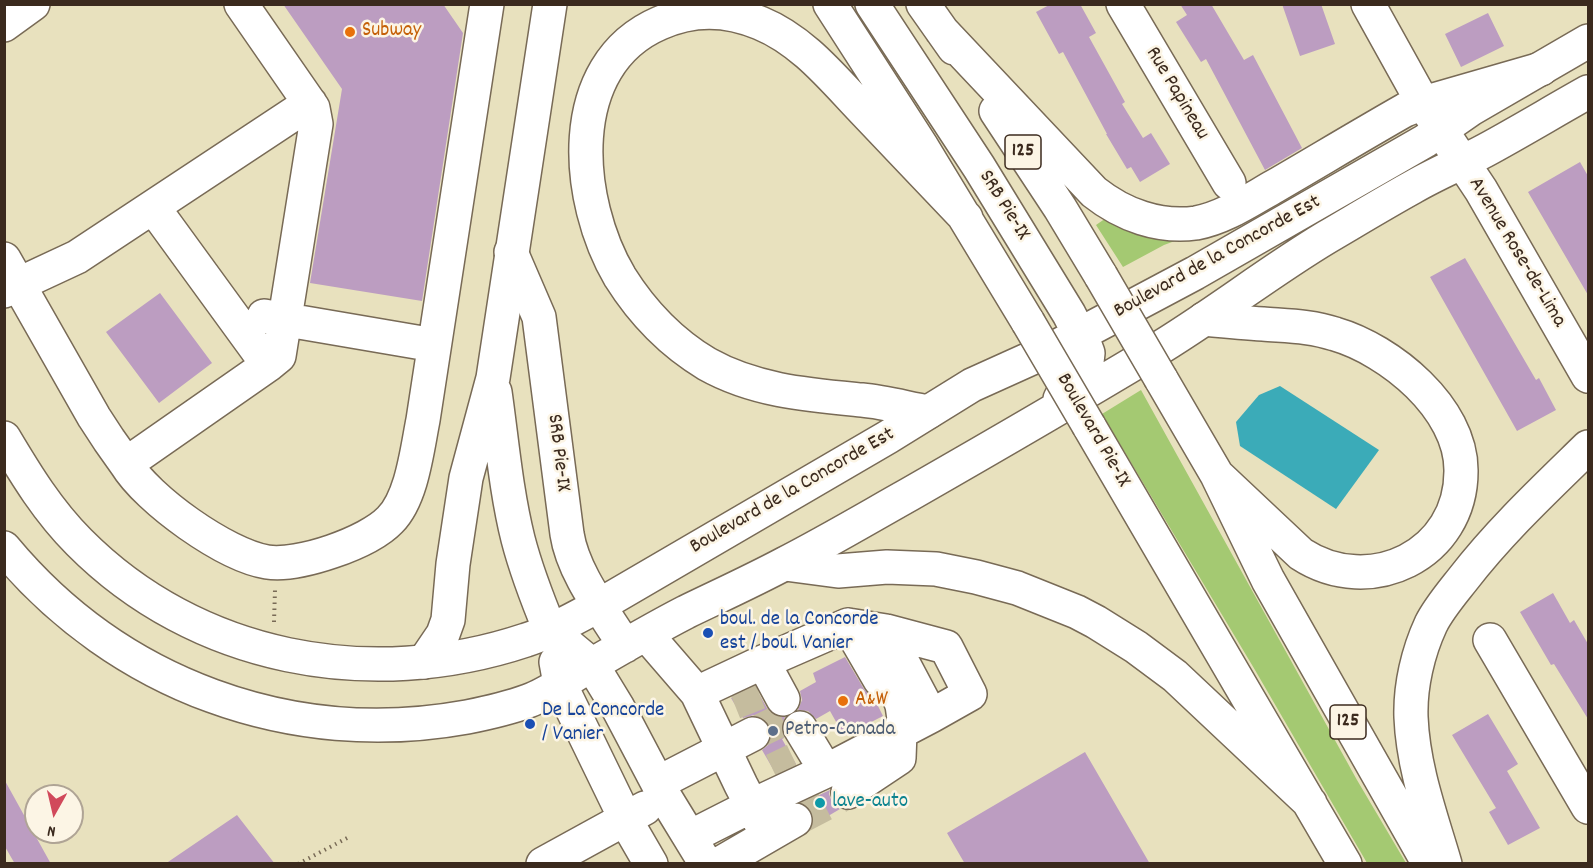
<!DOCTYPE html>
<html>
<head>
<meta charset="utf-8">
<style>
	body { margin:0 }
	#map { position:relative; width:1593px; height:868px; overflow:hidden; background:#e8e1be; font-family:Dekko,sans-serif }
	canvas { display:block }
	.frame { position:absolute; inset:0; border:6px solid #3b2a1e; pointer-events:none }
	.north { position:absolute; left:24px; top:784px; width:60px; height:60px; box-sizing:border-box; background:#fcf5e5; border:2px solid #afa495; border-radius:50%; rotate:188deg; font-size:16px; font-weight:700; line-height:24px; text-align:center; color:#3b2a1e }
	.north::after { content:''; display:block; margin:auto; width:21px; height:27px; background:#d1495b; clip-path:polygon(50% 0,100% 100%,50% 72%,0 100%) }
</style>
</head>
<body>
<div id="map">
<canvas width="1593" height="868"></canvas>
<div class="frame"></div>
<div class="north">N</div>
</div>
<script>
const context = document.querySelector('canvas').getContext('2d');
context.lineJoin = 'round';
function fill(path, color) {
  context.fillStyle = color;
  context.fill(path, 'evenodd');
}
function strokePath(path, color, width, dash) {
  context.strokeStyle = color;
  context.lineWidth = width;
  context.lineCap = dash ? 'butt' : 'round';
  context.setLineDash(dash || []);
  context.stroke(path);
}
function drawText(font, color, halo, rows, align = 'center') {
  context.font = font + ' Dekko,sans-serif';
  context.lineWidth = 5;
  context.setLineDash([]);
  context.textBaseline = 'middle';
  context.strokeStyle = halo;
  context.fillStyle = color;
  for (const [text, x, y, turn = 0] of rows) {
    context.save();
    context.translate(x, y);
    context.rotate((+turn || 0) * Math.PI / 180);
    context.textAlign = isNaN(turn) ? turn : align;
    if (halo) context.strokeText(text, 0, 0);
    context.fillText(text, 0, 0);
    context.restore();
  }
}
const green = new Path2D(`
	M1109 216 1180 239 1164 245 1123 267 1096 225Z
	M1141 390 1357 780 1406 863H1367L1255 670 1102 414Z`);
const water = new Path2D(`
	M1280 386 1379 450 1336 509 1240 446 1236 422 1259 395Z`);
const building = new Path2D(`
	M283 4H443L463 33 422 301 310 283 342 89Z
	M1051 4H1080L1096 33 1089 37 1125 102 1122 104 1143 138 1151 133 1170 164 1140 182 1131 167 1127 169 1106 134H1107L1063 52 1059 54 1036 12Z
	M1180 4H1211L1244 60 1253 55 1302 148 1265 170 1206 59 1201 62 1176 22 1187 15Z
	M1282 4H1321L1335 44 1300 56Z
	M1488 13 1504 46 1461 67 1445 34Z
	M1580 162 1588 176V295L1528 192Z
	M1465 258 1536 380 1539 378 1556 410 1517 431 1430 277Z
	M160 293 212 363 159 403 106 332Z
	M1553 593 1570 623 1574 620 1588 644V719L1554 664 1551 665 1520 612Z
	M845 657 864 689 875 700 883 716 844 736 830 711 816 719 808 711 798 710 802 700 800 691 816 682 813 673Z
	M755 687 767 708 774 715 785 717 781 728 784 738 782 739 796 764 776 774 762 750 768 745 772 735 769 725 763 718 754 715 743 718 731 698Z
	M1488 714 1518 764 1507 771 1540 828 1508 845 1489 812 1496 808 1452 735Z
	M1085 752 1150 864H965L947 833Z
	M4 779 51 864H15L4 845Z
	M830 790 829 794 832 802 840 809 813 825 814 819 811 811 802 803Z
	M237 815 275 864H165Z`);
const minorTunnel = new Path2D(`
	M734 703 759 693
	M753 734 792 715
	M773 770 794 760
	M795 820 848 792`);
const path = new Path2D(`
	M274 622 275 590
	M298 864 349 837`);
const minor = new Path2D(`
	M241 4 313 108 316 124 279 356 268 365
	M872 4 979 167 1069 314 1085 345 1088 353 1087 362 1085 367 1071 378 1060 399
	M1123 4 1229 183
	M1368 4 1423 103 1481 190 1588 376
	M4 25 33 4
	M511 252 539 317 567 534C573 573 604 612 625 646
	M4 259 94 417 109 440 126 464 268 365 153 207
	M4 291 77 257 310 103
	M264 316 434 345
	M4 438C26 475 48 511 79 542 196 660 370 692 526 640 552 632 576 617 600 605L888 437 972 385 1054 348 1195 273 1425 141 1471 109 1588 41
	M126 464C148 500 225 555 267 562 298 567 368 543 390 520 412 498 417 450 423 420L487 4
	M4 548C118 685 291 749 467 717 487 713 509 708 528 701 548 694 566 680 583 670 617 650 651 630 686 612 719 596 752 581 784 564 827 542 869 517 910 494 992 447 1073 400 1153 352 1213 316 1267 273 1327 237 1356 220 1384 203 1413 187 1437 173 1462 163 1486 150 1521 131 1554 111 1588 92
	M550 630 592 665 617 706 665 797 706 864
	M646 634 697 693
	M1490 640 1588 807
	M556 662 560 684 629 826 651 864
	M763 662 783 699
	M800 728 826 771
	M658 783 753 734
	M848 792 899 758 900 732 904 719 902 705 897 692 880 680 848 625
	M767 835 741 785 697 693 763 662 848 625 886 631 946 647 970 694 931 716
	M690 837 751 806 826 771 931 716 886 631
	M543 864 645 808
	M719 864 795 820`);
const highway = new Path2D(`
	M830 4 922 147 1028 322
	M923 4 954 48
	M942 31 1094 192C1123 215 1159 228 1196 223 1224 218 1250 200 1275 186 1318 161 1361 135 1405 110L1423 103 1541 69
	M996 111 1060 208 1101 276
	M1204 319C1224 321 1244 323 1263 324 1288 326 1311 326 1335 334 1390 350 1461 408 1461 470 1462 555 1370 599 1301 554L1217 475
	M1161 379 1217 475 1268 580 1429 864
	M495 392C502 441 506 491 518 539 526 570 538 601 550 630
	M928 412C906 408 884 402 862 400 809 395 755 391 707 364 672 343 642 312 620 277 575 201 562 65 660 23 693 8 727 9 760 23 804 41 834 80 866 113 899 148 933 183 966 218
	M1089 426 1345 864
	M785 564 838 571 887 567 936 569 976 577 1017 588 1077 612 1096 622 1136 647 1175 676 1310 803
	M424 662 443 634 448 620 453 564 466 478 493 378 550 4
	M1445 864C1431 816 1413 768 1411 717 1410 686 1418 652 1431 624 1439 608 1452 593 1463 579 1500 531 1545 489 1588 447`);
const highwayBridge = new Path2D(`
	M1101 276 1161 379
	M1028 322 1089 426`);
const markers = [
	[350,32,6,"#e8710a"],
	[708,633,6,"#1a4fb4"],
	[843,701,6,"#e8710a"],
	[530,724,6,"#1a4fb4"],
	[773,731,6,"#5c6f8a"],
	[820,803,6,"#0f9aa8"]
];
const shields = [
	[1023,152,36],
	[1348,722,36]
];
const shieldNames = [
	["125",1023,152],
	["125",1348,722]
];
const foodNames = [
	["Subway",362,32],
	["A&W",855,701]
];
const streetNames = [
	["Rue Papineau",1176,94,59],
	["SRB Pie-IX",1003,206,58],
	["Avenue Rose-de-Lima",1516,253,59],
	["Boulevard de la Concorde Est",1218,258,-29],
	["Boulevard Pie-IX",1092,431,60],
	["SRB Pie-IX",557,453,83],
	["Boulevard de la Concorde Est",793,492,-30]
];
const transitNames = [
	["boul. de la Concorde",720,621],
	["est / boul. Vanier",720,645],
	["De La Concorde",542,712],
	["/ Vanier",542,736]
];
const serviceNames = [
	["Petro-Canada",785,731]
];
const cultureNames = [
	["lave-auto",832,803]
];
fill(green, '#a4c972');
fill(water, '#3babb8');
fill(building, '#bc9dc1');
strokePath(minorTunnel, '#c5bc9e', 33, [33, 16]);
strokePath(minor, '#786a56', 36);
strokePath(highway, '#786a56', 36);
strokePath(path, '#786a56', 4, [1.5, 4.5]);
strokePath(minor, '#fff', 33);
strokePath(highway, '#fff', 33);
strokePath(highwayBridge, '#786a56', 36, []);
strokePath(highwayBridge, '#fff', 33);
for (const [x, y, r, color] of markers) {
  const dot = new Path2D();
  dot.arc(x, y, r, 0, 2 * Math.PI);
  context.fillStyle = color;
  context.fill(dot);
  strokePath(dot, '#fcf5e5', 2);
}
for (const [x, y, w] of shields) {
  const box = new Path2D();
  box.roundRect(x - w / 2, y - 17, w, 34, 4.5);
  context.fillStyle = '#fcf5e5';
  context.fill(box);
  strokePath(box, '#3b2a1e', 1.5);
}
drawText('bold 20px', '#3b2a1e', null, shieldNames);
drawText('21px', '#c56008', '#fcf5e5', foodNames, 'left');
drawText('21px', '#3b2a1e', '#fcf5e5', streetNames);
drawText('21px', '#164399', '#fcf5e5', transitNames, 'left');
drawText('21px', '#4e5e75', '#fcf5e5', serviceNames, 'left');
drawText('21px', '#0d838f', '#fcf5e5', cultureNames, 'left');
</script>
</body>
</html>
